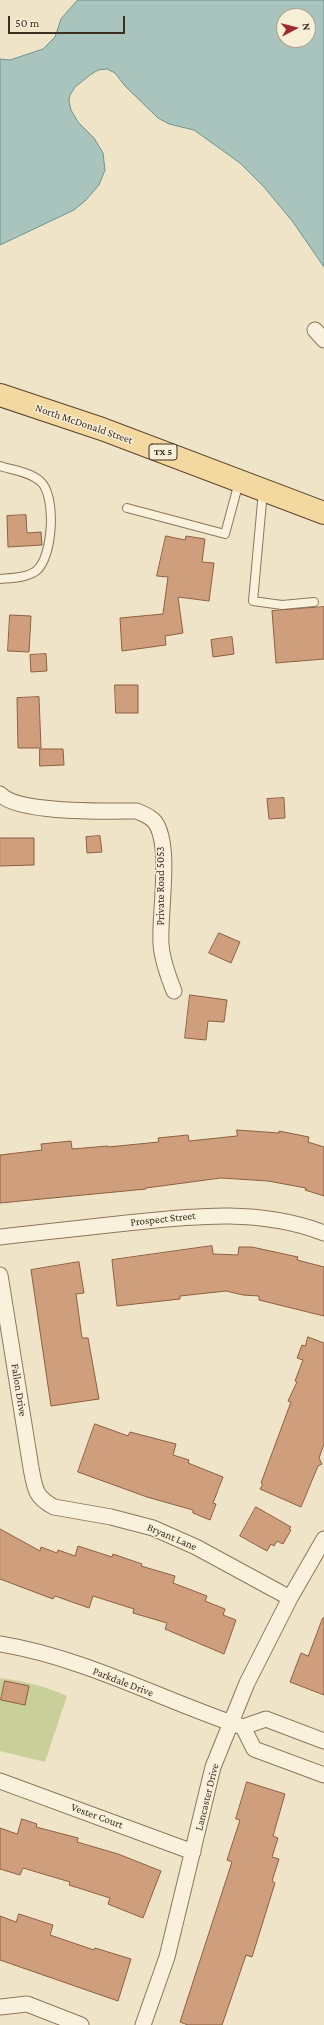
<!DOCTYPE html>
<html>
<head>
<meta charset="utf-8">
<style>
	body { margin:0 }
	#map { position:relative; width:324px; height:2025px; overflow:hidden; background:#f0e4c8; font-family:"Crimson Pro",serif }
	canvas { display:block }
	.north { position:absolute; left:276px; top:8px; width:40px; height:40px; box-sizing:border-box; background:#f7eed8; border:1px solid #ada18e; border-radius:50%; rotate:83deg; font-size:11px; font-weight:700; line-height:16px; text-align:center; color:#3d2e20 }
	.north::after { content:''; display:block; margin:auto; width:14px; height:18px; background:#9e2a2b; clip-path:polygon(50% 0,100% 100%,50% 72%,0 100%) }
	.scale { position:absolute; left:8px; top:16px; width:117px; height:18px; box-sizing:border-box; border:2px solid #3d2e20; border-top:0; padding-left:5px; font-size:12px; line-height:14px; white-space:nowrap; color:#3d2e20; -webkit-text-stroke:3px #f7eed8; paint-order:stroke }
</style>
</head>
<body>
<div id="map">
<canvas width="324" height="2025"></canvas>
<div class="north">N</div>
<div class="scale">50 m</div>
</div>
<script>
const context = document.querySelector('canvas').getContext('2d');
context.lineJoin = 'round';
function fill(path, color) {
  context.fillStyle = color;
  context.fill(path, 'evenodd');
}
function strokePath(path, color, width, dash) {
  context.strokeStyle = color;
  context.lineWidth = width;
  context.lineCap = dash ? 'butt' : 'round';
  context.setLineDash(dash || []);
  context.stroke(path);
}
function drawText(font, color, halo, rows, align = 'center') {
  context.font = font + ' "Crimson Pro",serif';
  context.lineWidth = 3;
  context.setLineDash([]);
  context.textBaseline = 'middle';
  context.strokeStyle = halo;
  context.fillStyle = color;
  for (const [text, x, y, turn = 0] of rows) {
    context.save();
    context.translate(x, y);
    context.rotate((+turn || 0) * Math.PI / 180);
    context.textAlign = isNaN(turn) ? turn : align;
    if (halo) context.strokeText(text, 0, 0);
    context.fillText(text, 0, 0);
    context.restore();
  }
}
const green = new Path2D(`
	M0 1678C24 1681 45 1686 67 1696L45 1762 0 1751Z`);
const water = new Path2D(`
	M78 0H324V267L293 222 264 187 240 163 194 130 169 124 158 118 125 86 115 73 107 69 98 70 90 75 75 87 70 95 69 101 71 110 78 122 94 138 103 153 105 170 99 185 85 201 74 210 0 245V59L10 60 43 49 55 37 61 19ZM284 16H308V40H284Z`);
const building = new Path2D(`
	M26 515 27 533 41 532 42 545 8 547 7 516Z
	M166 536 185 540 186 536 205 539 202 562 214 563 209 601 178 597 183 633 165 636 166 645 122 651 120 618 163 614 168 577 157 576Z
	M324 607V659L276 663 272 611Z
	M10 615 31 616 29 652 8 651Z
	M232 637 234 654 213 657 211 640Z
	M46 654 47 671 31 672 30 655Z
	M115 685H138V713H116Z
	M39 697 41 748H18L17 698Z
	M40 749H63L64 765 40 766Z
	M284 798 285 818 269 819 267 799Z
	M100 836 102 852 87 853 86 837Z
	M0 838H34V865L0 866Z
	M219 933 240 942 231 963 209 953Z
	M190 995 227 1000 224 1022 208 1021 206 1040 185 1038Z
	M237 1130 279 1133V1131L309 1137 308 1142 324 1147V1196L305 1190 306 1188 268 1181 221 1178 146 1188V1189L0 1203V1155L42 1150 41 1144 71 1141 72 1149 108 1146V1147L159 1142 158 1138 188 1135 189 1141 237 1136Z
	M212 1246 213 1254 238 1255 239 1247H252L298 1257 297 1260 324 1267V1316L259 1300V1296L243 1295 226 1291 180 1296V1299L117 1306 112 1260Z
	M79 1262 84 1293 76 1294 82 1338H88L99 1399 51 1406 31 1270Z
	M308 1337 324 1343V1444L319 1458 322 1464 318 1466 301 1507 260 1489 263 1484 261 1483 291 1402 288 1401 297 1382 295 1381 303 1360 297 1358 302 1345 305 1346Z
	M95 1424 128 1436 130 1432 176 1444 173 1455 189 1460 188 1463 223 1477 213 1503 216 1504 210 1520 193 1513V1510L147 1497 78 1472Z
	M256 1507 291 1527 289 1529 291 1530 283 1544 277 1541 274 1546 271 1544 267 1551 240 1536Z
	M0 1529 40 1551 41 1547 57 1553 58 1550 75 1556 78 1546 112 1557 113 1554 142 1564 141 1566 175 1576 173 1583 207 1596 205 1601 225 1609 223 1615 236 1620 224 1654 165 1629 167 1623 133 1613 134 1609 93 1596 89 1608 55 1596 53 1599 0 1579Z
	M323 1618H324V1695L290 1682 301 1653 308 1656Z
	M5 1681 29 1686 25 1705 1 1700Z
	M247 1782 285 1794 273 1836 278 1838 272 1857 279 1859 272 1881 275 1883 252 1957 246 1955 222 2025H188L180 2022 232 1862 227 1860 240 1820 236 1819Z
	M22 1819 37 1824 36 1827 78 1838 77 1842 118 1854 161 1871 143 1918 108 1904 110 1898 69 1885 70 1882 23 1868 20 1875 0 1869V1828L17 1834Z
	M19 1914 53 1925 50 1935 94 1950 95 1948 131 1959 118 2001 0 1960V1916L16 1922Z`);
const lane = new Path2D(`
	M0 466C13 470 30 472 40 481 57 495 53 558 36 571 26 578 11 578 0 579
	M263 491 253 601 282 605 314 602
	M127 508 225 534 239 482`);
const street = new Path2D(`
	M315 330 324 340
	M0 794C18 814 109 811 137 811 143 814 150 816 155 822 172 846 159 913 161 944 162 960 168 976 174 991
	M0 1237C42 1232 84 1228 127 1223 193 1216 260 1208 324 1233
	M0 1275 31 1468C35 1489 35 1497 54 1507L111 1517 153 1528 196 1547 290 1598
	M0 1644C85 1658 162 1700 243 1727L266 1719 324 1741
	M243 1727 254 1749 324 1775
	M0 1781 193 1852
	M0 2007 27 2004 81 2025
	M143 2025 167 1957 213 1767 247 1683 290 1598 324 1539`);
const primary = new Path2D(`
	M0 395 102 429 324 513`);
const shields = [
	[163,452,28]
];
const shieldNames = [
	["TX 5",163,452]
];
const streetNames = [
	["North McDonald Street",84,424,19],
	["Private Road 5053",161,886,-90],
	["Prospect Street",163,1219,-6],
	["Fallon Drive",19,1390,81],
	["Bryant Lane",172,1537,23],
	["Parkdale Drive",123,1682,21],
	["Lancaster Drive",207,1797,-76],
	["Vester Court",97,1816,20]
];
fill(green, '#c9cf9b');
fill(water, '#a9c4bc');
strokePath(water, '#6f938a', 1);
fill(building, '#cf9f7d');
strokePath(building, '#8d5f41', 1);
strokePath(lane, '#8d765c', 10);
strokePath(street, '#8d765c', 17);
strokePath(primary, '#5b4430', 24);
strokePath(lane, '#faf1dc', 8);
strokePath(street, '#faf1dc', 15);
strokePath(primary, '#f3d9a0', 22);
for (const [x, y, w] of shields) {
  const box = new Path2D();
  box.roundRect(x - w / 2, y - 8, w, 16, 3);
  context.fillStyle = '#f7eed8';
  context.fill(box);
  strokePath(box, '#3d2e20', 1);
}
drawText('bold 10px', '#3d2e20', null, shieldNames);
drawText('11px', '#3d2e20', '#f7eed8', streetNames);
</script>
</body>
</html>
